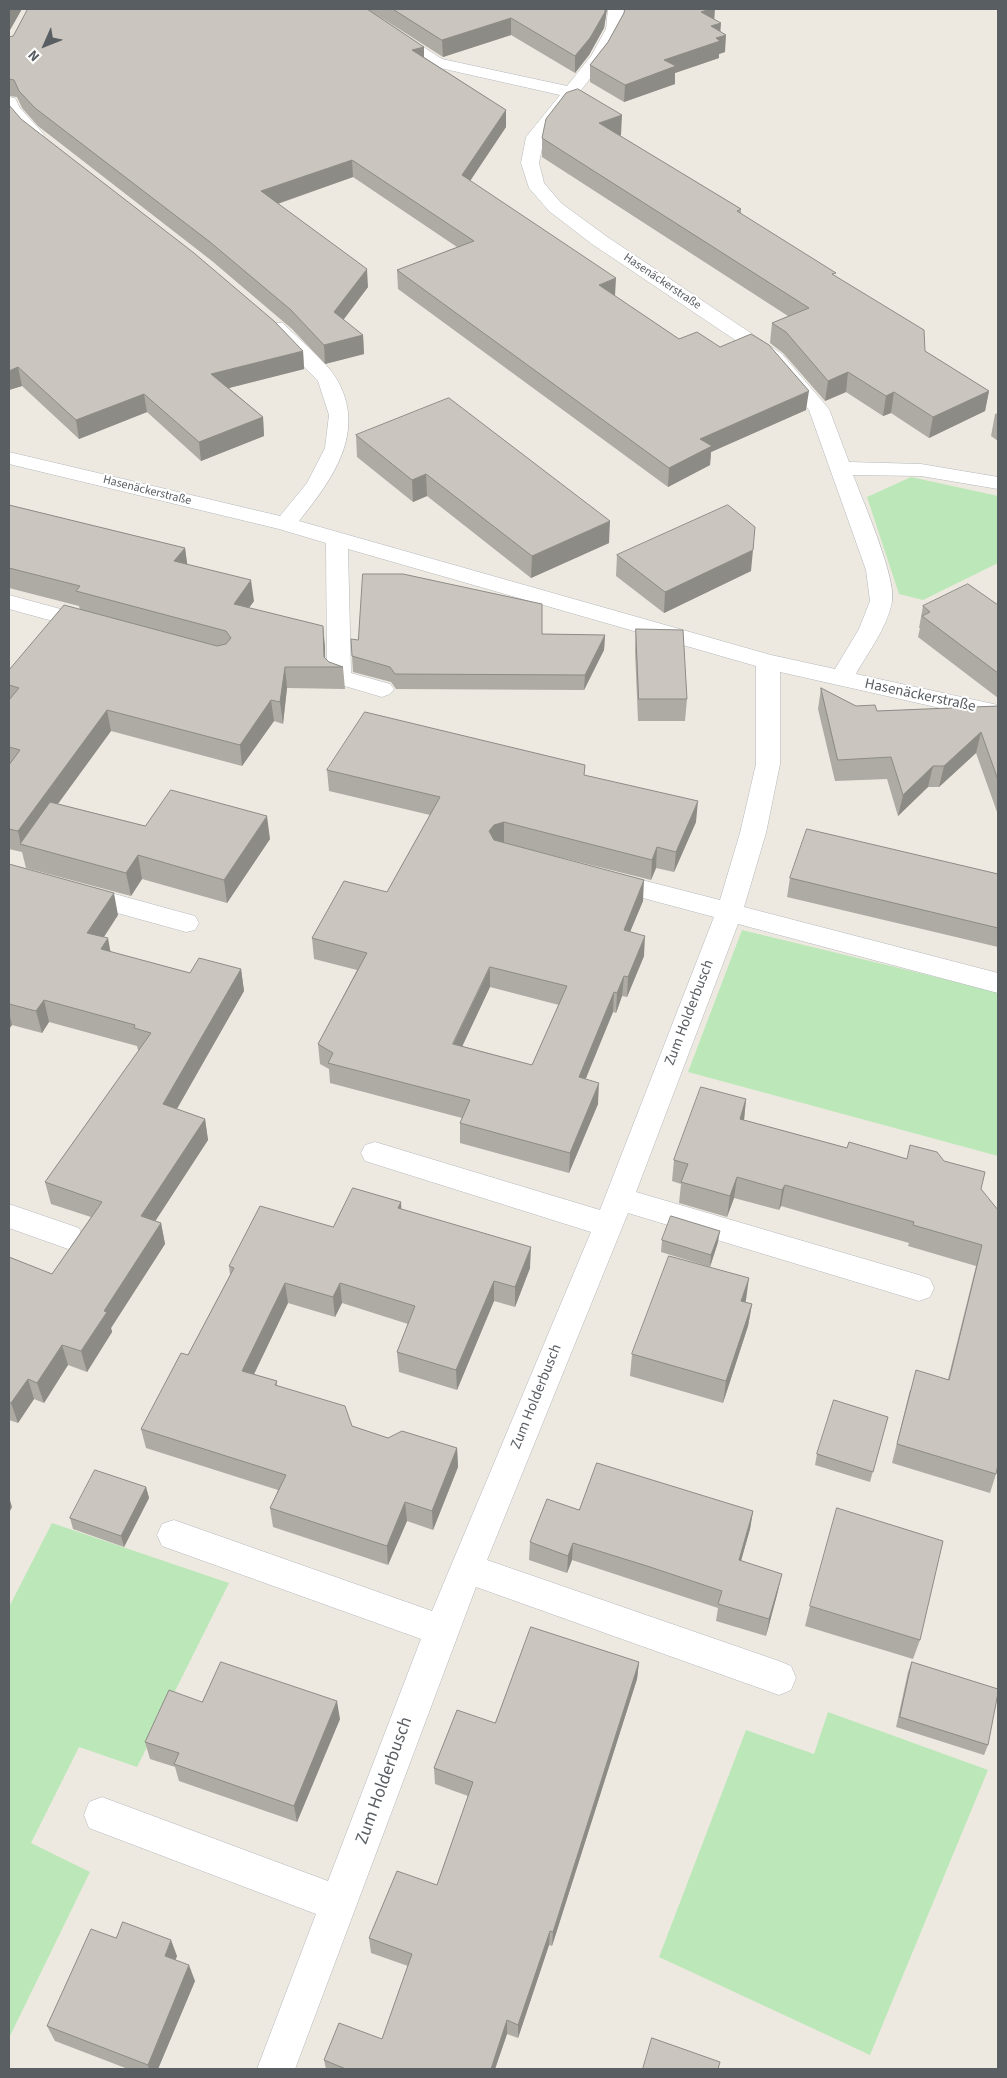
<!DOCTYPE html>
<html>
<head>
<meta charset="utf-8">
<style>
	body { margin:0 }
	#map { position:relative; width:1007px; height:2078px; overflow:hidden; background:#eee9e0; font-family:"Source Sans 3",sans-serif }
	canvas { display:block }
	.frame { position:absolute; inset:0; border:10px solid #595e63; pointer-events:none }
	.north { position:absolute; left:20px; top:20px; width:50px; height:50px; -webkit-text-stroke:4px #fff; paint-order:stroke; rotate:226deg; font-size:14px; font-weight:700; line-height:20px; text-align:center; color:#595e63 }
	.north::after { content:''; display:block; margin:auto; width:18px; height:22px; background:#595e63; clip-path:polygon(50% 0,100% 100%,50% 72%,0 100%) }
</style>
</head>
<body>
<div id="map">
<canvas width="1007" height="2078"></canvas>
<div class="frame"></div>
<div class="north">N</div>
</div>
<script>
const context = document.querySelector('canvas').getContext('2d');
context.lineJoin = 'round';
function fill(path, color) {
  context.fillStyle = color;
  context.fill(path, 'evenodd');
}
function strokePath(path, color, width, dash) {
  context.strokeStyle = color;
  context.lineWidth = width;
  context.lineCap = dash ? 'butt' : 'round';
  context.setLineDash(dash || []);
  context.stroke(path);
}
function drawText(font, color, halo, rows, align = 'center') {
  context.font = font + ' "Source Sans 3",sans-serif';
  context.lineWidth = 4;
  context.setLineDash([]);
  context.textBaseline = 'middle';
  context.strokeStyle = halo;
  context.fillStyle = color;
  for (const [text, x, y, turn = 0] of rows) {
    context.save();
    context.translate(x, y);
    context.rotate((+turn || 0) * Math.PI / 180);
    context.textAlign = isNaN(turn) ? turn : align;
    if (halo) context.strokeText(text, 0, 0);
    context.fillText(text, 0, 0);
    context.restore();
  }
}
const green = new Path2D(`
	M911 477 998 496V563L923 600 899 594 867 497Z
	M742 930 998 992V1156L688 1072Z
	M52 1523 229 1583 137 1767 79 1747 31 1843 90 1872 9 2038V1607Z
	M828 1712 988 1770 870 2055 659 1957 746 1730 814 1754Z`);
const minor = new Path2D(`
	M346 9H364L442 59 567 86 591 56 606 29 608 9H624L622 29 606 58 544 138 539 163 544 183 561 203 606 236 782 354 829 409 849 462 921 464 998 477V489L921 476 853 475C863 501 897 579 892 602 887 628 868 652 856 674L998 705V721L780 672V764L766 833 744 907 998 973V993L738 924 636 1192 919 1275 930 1279 934 1288 930 1297 919 1301 628 1213 487 1560 779 1661 791 1666 796 1678 791 1690 779 1695 476 1587 295 2069H257L316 1914 89 1828 84 1815 89 1802 102 1797 328 1881 421 1639 162 1546 157 1535 162 1524 174 1520 432 1611 591 1232 365 1161 361 1153 365 1145 375 1142 600 1210 714 917 598 886 594 880 598 874 607 871 720 900 740 833 756 764V666L348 549 351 673 390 684 394 689 390 694 382 697 331 682 327 677 326 543 279 529 9 464V452L280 516 307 483 325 448 329 415 318 381 266 327 269 323H283C297 338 326 361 336 378 368 431 332 480 299 521L771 655 835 669 859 629 870 601 866 570 809 410 768 362 592 244 549 211 529 188 521 163 526 137 560 95 431 66Z
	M9 97 15 98 20 108 41 131 44 135 41 139H29L9 117Z
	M9 595 101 620 104 625 101 630 93 632 9 609Z
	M9 865 195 916 199 923 195 930 186 932 9 883Z
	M9 1204 79 1228 83 1237 79 1246 68 1249 9 1228Z`);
const wall = new Path2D(`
	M28 9H607L604 28 589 55 575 73 511 35 443 57 374 13 424 47V57L506 110V127L470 181 615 296 679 339 806 410 711 452 710 465 668 487 398 289 397 270 457 247 353 177 278 204 368 287 343 320 363 335 364 354 325 364 292 329 212 261 38 126 22 108 17 97 9 96V37L13 36Z
	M624 13 714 19 720 32 725 52 719 54V58L675 73V84L624 102 590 82V65L608 42Z
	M21 119 303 351 304 369 229 388 263 417 264 436 201 461 147 412 79 439 22 386 9 390Z
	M621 135 620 136 741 209V214L836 277 925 351 989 391 985 411 929 438 891 413 883 416 846 392 825 401 783 353 770 343 772 323 788 316 542 157V138Z
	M998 413V441L991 436 995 414Z
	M356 435 609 543 531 578 427 496 413 502 357 457Z
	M9 505 185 548 187 565 254 601 249 608 323 626 325 658 329 662 343 667 345 689 287 688 283 724 274 721 242 766 111 731 58 804 145 826 270 839 227 903 142 879 131 896 26 868 22 852 9 849V670L80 610 79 606 9 588Z
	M617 555 751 571 664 613 616 576Z
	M998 605V698L918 637 920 628H919L923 606Z
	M636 629 687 699 685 721H638L635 651Z
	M542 634 605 635 604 650 584 690 396 689 391 682 353 672 352 656 358 640Z
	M821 688 856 706 877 711 998 706V812H997L976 753 939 787H928L898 816 887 779 835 781 818 709Z
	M585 765 584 775 696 822 674 872 656 868 651 880 503 843 643 901 630 932 644 956 627 997 622 996 616 1013 613 1012 585 1079 598 1104 569 1173 460 1143V1123L462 1118 330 1083 329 1069 320 1064 318 1044 357 970 314 959 312 938 387 892 430 815 329 791 327 770ZM490 987 559 1005 532 1065 462 1046Z
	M9 864 118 915 104 937 111 952 190 973 241 969 244 991 177 1109 205 1119 208 1140 155 1221 161 1223 165 1244 111 1328 112 1332 87 1372 68 1365 44 1403 34 1399 18 1423 9 1420V1257L52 1274 91 1217 51 1204 45 1182 139 1050H138L137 1046 49 1022 42 1033 12 1025 9 1029Z
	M998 874V947L787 897 790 878Z
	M746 1099 744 1120 847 1148 907 1159 944 1161 981 1189 996 1474 990 1493 892 1463 910 1390 948 1379 976 1266 908 1246 909 1243 781 1206 779 1210 734 1198 727 1217 679 1203 681 1184 672 1181 674 1160Z
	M401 1202V1210L530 1268 515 1307 494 1301 457 1390 399 1372 397 1352 408 1324 342 1303 335 1317 288 1303 254 1374 277 1381V1385L352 1426 388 1438 457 1448 458 1467 433 1530 407 1521 388 1565 273 1527 270 1508 278 1490 146 1448 141 1429 188 1355 230 1275 229 1266Z
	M662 1240 718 1242 710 1267 661 1252Z
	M746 1300 745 1302 752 1304 748 1326 723 1403 630 1376 632 1354Z
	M888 1417 870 1482 815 1465 817 1454Z
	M146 1487 149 1498 124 1547 73 1529 70 1518Z
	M753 1511 750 1529 741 1561 778 1591 766 1636 716 1621 718 1608 572 1560 567 1573 529 1560 530 1542Z
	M810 1606 920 1640 913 1659 805 1626Z
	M639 1662 637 1679 552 1946 549 1945 518 2038 507 2034 495 2069H326L324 2060 382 2039 408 1966 371 1953 369 1938 437 1885 468 1796 435 1784 434 1768 495 1723Z
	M912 1662 988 1745 984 1755 896 1727 908 1672Z
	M202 1702 340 1719 297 1822 179 1781 175 1767 150 1759 145 1742Z
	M116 1938 177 1956 175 1960 195 1981 158 2069H128L55 2041 47 2026Z`);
const shadedWall = new Path2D(`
	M9 9H22L9 32Z
	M605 9H607L604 28 589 55 575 73V56Z
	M710 9H715L714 24 701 12Z
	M511 18V35L443 57 442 40Z
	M721 23 720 37 726 35 725 52 719 54V58L675 73V84L624 102 625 85 664 60 711 26Z
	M424 47V64L412 50Z
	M506 110V127L462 193V175Z
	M622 115 621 135 599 143V123Z
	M352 160 353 177 262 209 261 191Z
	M367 269 368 287 335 331 334 312Z
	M616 278 615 296 599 285Z
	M363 335 364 354 325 364 324 345Z
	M303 351 304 369 213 392 211 374Z
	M18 367 22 386 9 390V371Z
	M848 372 846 392 825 401 828 381Z
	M809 391 806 410 711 452 710 465 668 487 669 468 700 439Z
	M989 391 985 411 929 438 933 417Z
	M894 392 891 413 883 416 886 396Z
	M144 394 147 412 79 439 76 420Z
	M263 417 264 436 201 461 199 442Z
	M426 474 427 496 413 502 412 480Z
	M610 521 609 543 531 578 532 556Z
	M185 548 188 569 174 561Z
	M753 550 751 571 664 613 665 592Z
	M251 580 254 601 236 625 234 604Z
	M323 626 325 647V667L324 657Z
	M605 635 604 650 584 690 585 675Z
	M285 667 287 688 283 724 280 702Z
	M271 700 274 721 242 766 240 745Z
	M107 710 111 731 27 846 21 845 18 831Z
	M981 732 976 753 939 787 944 766Z
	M933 766 928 787 898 816 903 795Z
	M698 801 696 822 674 872 676 852Z
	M267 816 270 839 227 903 224 880Z
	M504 822V842L494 845 489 831 494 825Z
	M657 847 656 868 651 880 652 860Z
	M138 855 142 879 131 896 126 873Z
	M644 880 643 901 622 951 624 930Z
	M114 893 118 915 92 955 87 933Z
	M645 936 644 956 627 997 628 977Z
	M108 938 112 960 101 949Z
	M490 967V987L454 1064 453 1044Z
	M241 969 244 991 167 1126 163 1104Z
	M624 976 622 996 616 1013 617 993Z
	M614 992 613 1012 578 1098 579 1077Z
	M44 1000 49 1022 42 1033 36 1011Z
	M9 1012 12 1025 9 1029Z
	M599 1083 598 1104 569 1173 570 1153Z
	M746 1099 744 1120 740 1119Z
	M205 1119 208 1140 145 1237 141 1216Z
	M737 1177 734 1198 727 1217 730 1196Z
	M785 1185 781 1206 779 1210 782 1190Z
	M401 1202 402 1223 398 1208Z
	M161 1223 165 1244 111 1328 112 1332 87 1372 81 1351 104 1311Z
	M720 1231 718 1242 710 1267 711 1255Z
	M531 1247 530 1268 515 1307V1287Z
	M749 1278 746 1300 738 1323 741 1301Z
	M494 1281V1301L457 1390 456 1370Z
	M285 1283 288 1303 246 1391 242 1371Z
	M340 1283 342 1303 335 1317 333 1297Z
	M752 1304 748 1326 723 1403 726 1381Z
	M62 1345 68 1365 44 1403 37 1383Z
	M28 1379 34 1399 18 1423 11 1403Z
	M457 1448 458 1467 433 1530 432 1511Z
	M146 1487 149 1498 124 1547 121 1536Z
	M9 1497 12 1507 9 1513Z
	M405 1502 407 1521 388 1565 387 1546Z
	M753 1511 750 1529 736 1578 739 1560Z
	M573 1543 572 1560 567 1573 568 1556Z
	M782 1574 778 1591 766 1636 769 1619Z
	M639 1662 637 1679 552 1946 553 1932Z
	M337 1701 340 1719 297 1822 294 1806Z
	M550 1931 549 1945 518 2038V2025Z
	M171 1940 177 1956 171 1972 165 1956Z
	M189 1965 195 1981 158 2069H149L148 2065Z
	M507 2020V2034L495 2069H491Z`);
const building = new Path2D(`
	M28 9H367L424 47 412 50 506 110 462 175 616 278 599 285 679 339 697 332 720 347 751 334 769 345 809 391 700 439 712 446 669 468 397 270 474 241 352 160 261 191 367 269 334 312 363 335 324 345 291 310 210 242 35 108 19 91 14 80 9 79V37L13 36Z
	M393 9H605V12L590 38 575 56 511 18 442 40Z
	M625 9H710L701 12 721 23 711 26 726 35 716 38 720 41 664 60 676 66 625 85 590 65 608 42 624 13Z
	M578 89 622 115 599 123 741 209 737 211 836 273 832 274 924 330 925 351 989 391 933 417 894 392 886 396 848 372 828 381 786 332 772 323 809 308 542 138 546 119 566 93Z
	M9 105 21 119 194 253 274 321 303 351 211 374 263 417 199 442 144 394 76 420 18 367 9 371Z
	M449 398 610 521 532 556 426 474 412 480 356 435Z
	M9 505 185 548 174 561 251 580 234 604 323 626 324 657 329 662 343 667H285L280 702 271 700 240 745 107 710 18 831 9 829V765L20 750 9 747V700L19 688 9 685V670L64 605 217 646 226 644 231 638 226 631 76 591 80 586 9 568Z
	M728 505 755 527 753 550 665 592 617 555Z
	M363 574H403L542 604V634L605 635 585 675 395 674 390 667 352 656 351 639 358 640Z
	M968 584 998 605V673L922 616 930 612 923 606Z
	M636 629 683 630 687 699H639Z
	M821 688 856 706 875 705 877 711 998 706V780L981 732 944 766H933L903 795 891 757 838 760Z
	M365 712 585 765 584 775 698 801 676 852 657 847 652 860 504 822 494 825 489 831 494 840 644 880 624 930 645 936 628 977 624 976 617 993 614 992 579 1077 599 1083 570 1153 460 1123 470 1100 328 1063 333 1053 318 1044 367 953 312 938 344 881 387 892 440 797 327 770ZM490 967 567 986 532 1065 453 1044Z
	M171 790 267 816 224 880 138 855 126 873 20 844 50 802 145 826Z
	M807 829 998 874V928L790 878Z
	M9 864 114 893 87 933 108 938 101 949 190 973 199 958 241 969 163 1104 205 1119 141 1216 161 1223 104 1311 107 1312 81 1351 62 1345 37 1383 28 1379 11 1403 9 1402V1257L52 1274 102 1202 45 1182 151 1033 134 1028 135 1025 44 1000 36 1011 9 1004Z
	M701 1087 746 1099 740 1119 847 1148 849 1142 907 1159 910 1145 937 1152 944 1161 985 1172 981 1189 998 1210V1465L996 1474 897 1444 916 1370 949 1380 982 1245 913 1225 914 1222 785 1185 782 1190 737 1177 730 1196 681 1182 688 1164 674 1160Z
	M353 1188 401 1202 398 1208 531 1247 515 1287 494 1281 456 1370 397 1352 415 1306 340 1283 333 1297 285 1283 242 1371 277 1381 275 1385 345 1406 352 1426 388 1438 402 1431 457 1448 432 1511 405 1502 387 1546 270 1508 286 1475 141 1429 181 1353 188 1355 234 1268 229 1266 260 1206 333 1227Z
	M671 1216 720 1231 711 1255 662 1240Z
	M669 1256 749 1278 741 1301 752 1304 726 1381 632 1354Z
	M834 1400 888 1417 873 1472 817 1454Z
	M597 1463 753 1511 739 1560 782 1574 769 1619 718 1604 722 1591 647 1566 573 1543 568 1556 530 1542 547 1499 579 1510Z
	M95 1470 146 1487 121 1536 70 1518Z
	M837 1508 943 1541 920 1640 810 1606Z
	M531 1627 639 1662 553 1932 550 1931 518 2025 507 2020 491 2069H346L324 2060 339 2023 382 2039 412 1954 369 1938 397 1871 437 1885 473 1782 434 1768 457 1710 495 1723Z
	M221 1662 337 1701 294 1806 174 1764 179 1753 145 1742 169 1690 202 1702Z
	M912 1662 998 1689V1693L988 1745 900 1717Z
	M123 1922 171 1940 165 1956 189 1965 148 2065 47 2026 91 1929 116 1938Z
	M652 2038 720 2062 718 2069H643Z`);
const farStreetnames = [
	["Hasenäckerstraße",662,282,34],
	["Hasenäckerstraße",147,491,14]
];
const streetNames = [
	["Hasenäckerstraße",920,696,12],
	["Zum Holderbusch",690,1013,-69],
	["Zum Holderbusch",537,1397,-68]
];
const nearStreetnames = [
	["Zum Holderbusch",385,1781,-70]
];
fill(green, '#bce8b9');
strokePath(minor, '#b3b7bc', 1);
fill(minor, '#fff');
fill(wall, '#aeaaa4');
fill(shadedWall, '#8d8b86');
fill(building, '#cac6bf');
strokePath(building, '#8d8b86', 1);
drawText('12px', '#595e63', '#fff', farStreetnames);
drawText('15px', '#595e63', '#fff', streetNames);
drawText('18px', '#595e63', '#fff', nearStreetnames);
</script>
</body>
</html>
